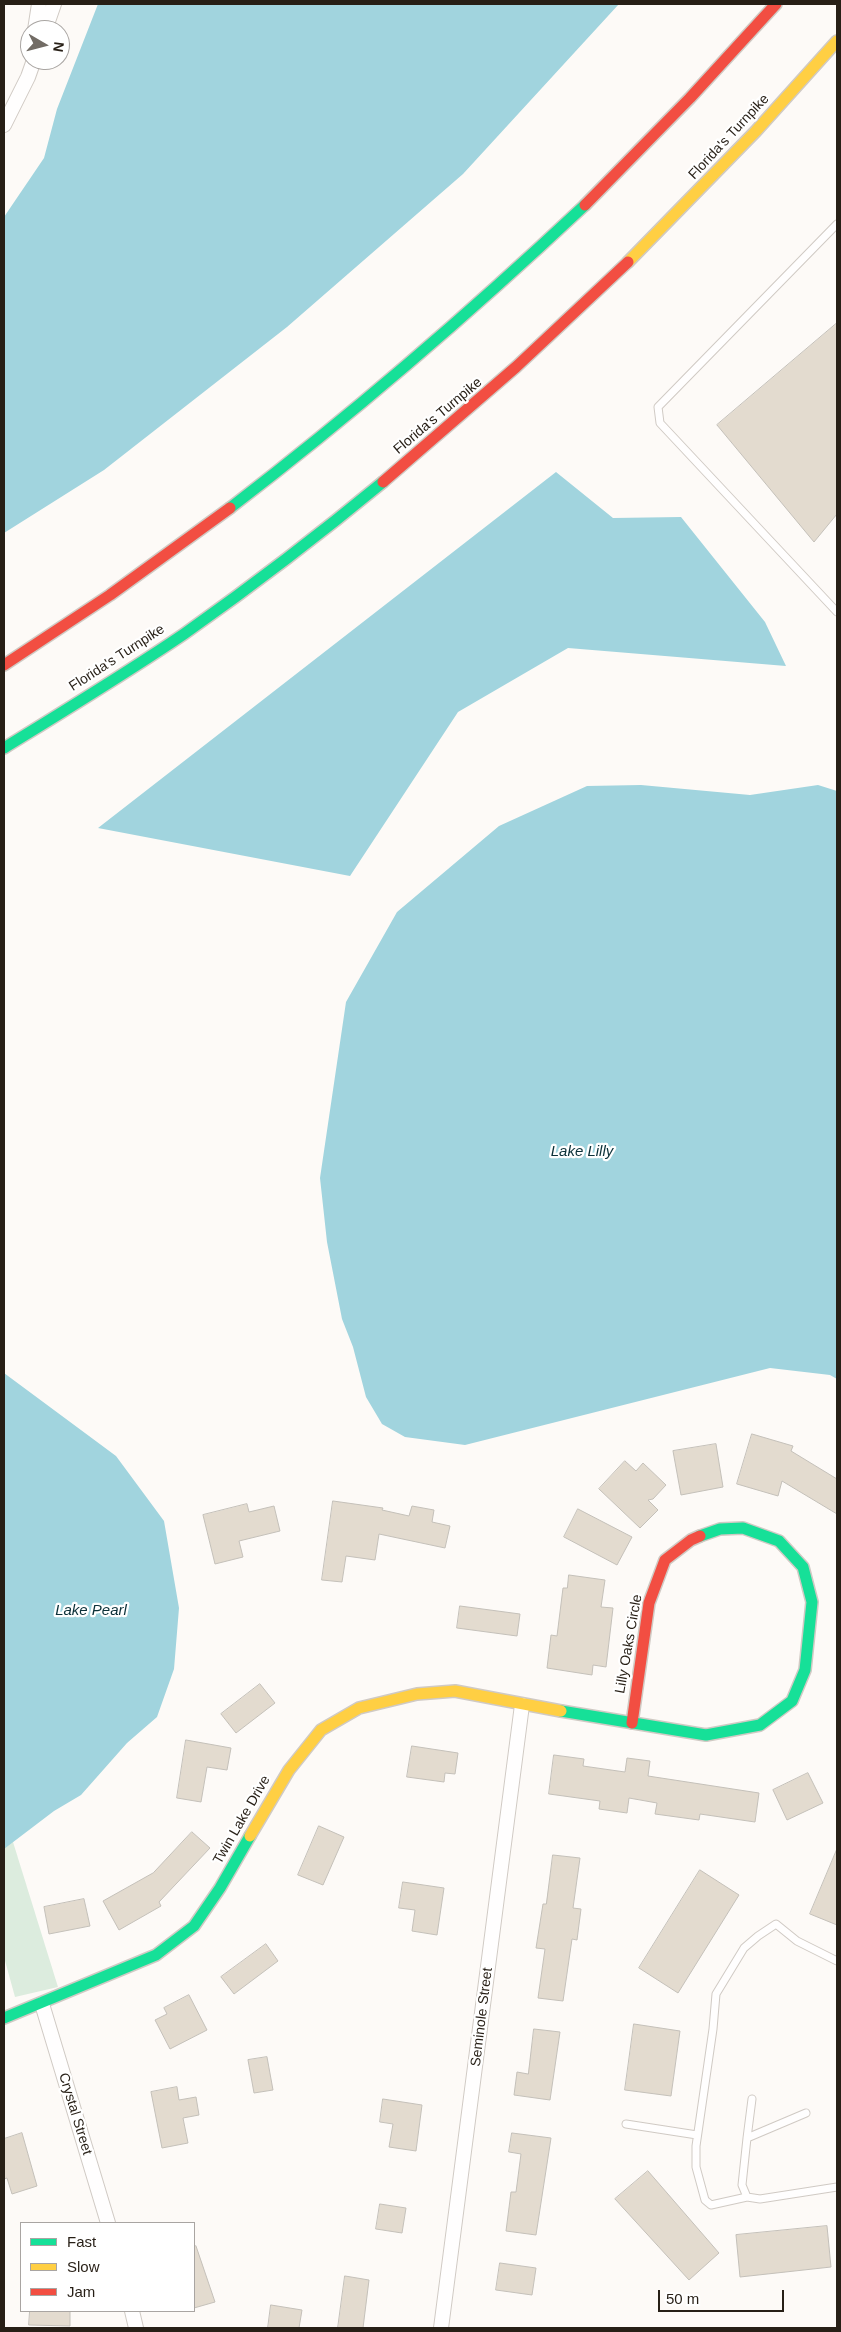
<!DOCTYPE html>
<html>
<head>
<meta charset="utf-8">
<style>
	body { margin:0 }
	#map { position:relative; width:841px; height:2332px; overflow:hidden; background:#fdfaf7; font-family:Arial,sans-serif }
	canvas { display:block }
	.frame { position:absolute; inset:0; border:5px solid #271f16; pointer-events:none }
	.legend { position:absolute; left:20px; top:2222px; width:175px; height:90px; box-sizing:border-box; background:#fff; border:1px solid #a9a5a2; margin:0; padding:6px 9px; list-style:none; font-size:15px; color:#271f16 }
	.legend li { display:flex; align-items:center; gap:10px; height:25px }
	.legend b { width:25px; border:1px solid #a9a5a2 }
	.north { position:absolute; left:20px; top:20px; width:50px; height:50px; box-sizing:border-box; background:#fff; border:1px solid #a9a5a2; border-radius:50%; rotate:98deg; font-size:14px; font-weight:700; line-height:20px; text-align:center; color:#271f16 }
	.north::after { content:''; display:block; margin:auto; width:18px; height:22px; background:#726c65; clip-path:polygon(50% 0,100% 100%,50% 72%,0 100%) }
	.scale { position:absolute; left:658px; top:2290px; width:126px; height:22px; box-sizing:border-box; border:2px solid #271f16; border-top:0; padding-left:6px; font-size:15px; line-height:18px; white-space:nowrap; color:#271f16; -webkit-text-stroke:4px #fff; paint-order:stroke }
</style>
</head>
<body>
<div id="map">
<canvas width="841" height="2332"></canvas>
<div class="frame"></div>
<ul class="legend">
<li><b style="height:6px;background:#16e098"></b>Fast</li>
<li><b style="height:6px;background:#ffcf43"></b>Slow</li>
<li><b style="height:6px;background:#f24e42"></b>Jam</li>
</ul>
<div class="north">N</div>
<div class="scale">50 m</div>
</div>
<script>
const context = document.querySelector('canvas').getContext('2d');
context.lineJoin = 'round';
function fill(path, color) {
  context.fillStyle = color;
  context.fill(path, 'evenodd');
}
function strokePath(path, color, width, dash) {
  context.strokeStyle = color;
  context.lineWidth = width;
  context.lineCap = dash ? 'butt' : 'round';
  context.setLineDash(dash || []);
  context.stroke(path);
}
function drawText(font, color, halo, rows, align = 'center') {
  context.font = font + ' Arial,sans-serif';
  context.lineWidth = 4.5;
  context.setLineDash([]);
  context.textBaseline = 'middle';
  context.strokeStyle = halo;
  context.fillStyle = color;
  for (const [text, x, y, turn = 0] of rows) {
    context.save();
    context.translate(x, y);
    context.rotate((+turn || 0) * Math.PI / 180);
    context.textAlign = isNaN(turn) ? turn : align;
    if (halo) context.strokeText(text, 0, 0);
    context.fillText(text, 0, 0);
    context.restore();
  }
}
const green = new Path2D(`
	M4 1813 58 1987 15 1997 4 1957Z`);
const water = new Path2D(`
	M98 4H619L463 174 287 327 104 470 4 533V217L44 158 57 109Z
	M556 472 613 518 681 517 765 622 786 666 568 648 458 712 350 876 98 828Z
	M641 785 750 795 818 785 837 791V1379L830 1375 770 1368 465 1445 405 1437 382 1424 366 1397 353 1347 342 1319 327 1242 320 1178 346 1002 397 912 499 826 587 786Z
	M4 1373 116 1456 164 1521 179 1608 174 1669 157 1717 127 1743 81 1795 54 1811 4 1849Z`);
const building = new Path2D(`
	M837 323V514L814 542 717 425Z
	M752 1434 793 1446 791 1451 837 1479V1514L782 1481 778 1496 737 1484Z
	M716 1444 723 1487 681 1495 673 1451Z
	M625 1461 636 1471 643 1463 666 1485 653 1499 648 1500 658 1510 640 1528 599 1489Z
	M333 1501 383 1508 382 1510 409 1516 412 1506 434 1510 432 1522 450 1526 445 1548 379 1534 375 1560 346 1556 342 1582 322 1580Z
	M247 1504 249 1512 274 1506 280 1531 239 1541 243 1557 215 1564 203 1515Z
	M578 1509 632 1537 617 1565 564 1537Z
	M569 1575 605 1580 601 1607 613 1608 606 1667 593 1665 592 1675 547 1668 551 1635 557 1636 563 1588H567Z
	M460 1606 520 1614 517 1636 457 1628Z
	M260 1684 275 1703 236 1733 221 1714Z
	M186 1740 231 1748 227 1770 207 1767 201 1802 177 1798Z
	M412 1746 458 1753 455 1774 445 1773 444 1782 407 1777Z
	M554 1755 584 1759 583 1766 625 1772 627 1758 650 1761 648 1776 759 1793 755 1822 700 1814 699 1820 655 1814 657 1803 629 1798 627 1813 599 1809 600 1801 549 1794Z
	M808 1773 823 1803 787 1820 773 1790Z
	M319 1826 344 1837 323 1885 298 1875Z
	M192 1832 210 1848 159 1902 161 1906 119 1930 103 1901 153 1873Z
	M837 1849V1925L810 1914Z
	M553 1855 580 1858 573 1908 581 1909 577 1940 572 1939 563 2001 538 1998 545 1949 536 1948 543 1904H546Z
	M700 1870 739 1895 678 1993 639 1968Z
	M403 1882 444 1888 437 1935 412 1931 415 1910 399 1908Z
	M84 1899 90 1926 49 1934 44 1907Z
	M266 1944 278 1961 234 1994 221 1977Z
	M189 1995 207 2030 170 2049 155 2020 167 2014 164 2008Z
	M634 2024 680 2031 671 2096 625 2090Z
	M534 2029 560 2032 550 2100 514 2095 517 2072 528 2074Z
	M267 2057 273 2090 254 2093 248 2060Z
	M177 2087 179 2100 196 2097 199 2115 183 2118 188 2143 162 2148 151 2092Z
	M383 2099 422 2105 416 2151 389 2147 393 2124 380 2122Z
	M22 2133 37 2186 12 2194 7 2178 4 2179V2139Z
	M512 2133 551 2138 536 2235 506 2231 511 2192H516L521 2154 509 2152Z
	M648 2171 719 2253 689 2280 615 2199Z
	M380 2204 406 2208 402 2233 376 2229Z
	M827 2226 831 2267 740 2277 736 2235Z
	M196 2246 215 2302 194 2308V2247Z
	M500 2263 536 2268 532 2295 496 2290Z
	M345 2276 369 2280 363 2328H338Z
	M271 2305 302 2310 299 2328H268Z
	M30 2311H70V2326L29 2325Z`);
const lane = new Path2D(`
	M837 224 658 407 660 423 837 612
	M806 2113 747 2138 742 2185 747 2197 760 2199 837 2187
	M626 2124 697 2135
	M747 2138 752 2099
	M747 2197 711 2205 705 2200 696 2167V2146L713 2029 716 1994 744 1948 758 1936 776 1924 797 1941 837 1961`);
const street = new Path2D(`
	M35 30 39 4
	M45 30 54 4
	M4 125 28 77 34 60
	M42 2004 108 2223
	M132 2311 136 2328
	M441 2328 522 1705`);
const fast = new Path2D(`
	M230 508C354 413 471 312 585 205
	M4 748C64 711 125 674 184 634 252 586 319 535 383 482
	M561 1711 706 1735 760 1725 792 1701 805 1670 812 1602 803 1567 779 1541 743 1528 720 1529 700 1536
	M4 2018 156 1955 194 1926 220 1888 250 1836`);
const slow = new Path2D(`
	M628 262 756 131 837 41
	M250 1836 289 1770 321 1730 359 1708 417 1694 455 1691 561 1711`);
const jam = new Path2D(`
	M585 205 690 98 776 4
	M383 482 516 367 628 262
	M4 665 110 595 230 508
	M632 1723 649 1603 665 1560 691 1540 700 1536`);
const streetNames = [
	["Florida's Turnpike",729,137,-47],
	["Florida's Turnpike",438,416,-40],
	["Florida's Turnpike",117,658,-33],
	["Lilly Oaks Circle",629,1644,-80],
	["Twin Lake Drive",242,1820,-60],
	["Seminole Street",482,2017,-83],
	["Crystal Street",75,2114,73]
];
const waterNames = [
	["Lake Lilly",582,1152],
	["Lake Pearl",91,1611]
];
fill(green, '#dcecde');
fill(water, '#a1d4de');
fill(building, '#e3dbcf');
strokePath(building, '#c4c0b9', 1);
strokePath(lane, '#d0cac4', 9);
strokePath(street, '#d0cac4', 16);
strokePath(fast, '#d0cac4', 14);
strokePath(slow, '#d0cac4', 14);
strokePath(jam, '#d0cac4', 14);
strokePath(lane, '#fffefe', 7);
strokePath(street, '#fffefe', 14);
strokePath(fast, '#16e098', 11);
strokePath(slow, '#ffcf43', 11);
strokePath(jam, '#f24e42', 11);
drawText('14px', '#271f16', '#fff', streetNames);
drawText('italic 15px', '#0c3139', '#fff', waterNames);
</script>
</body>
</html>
